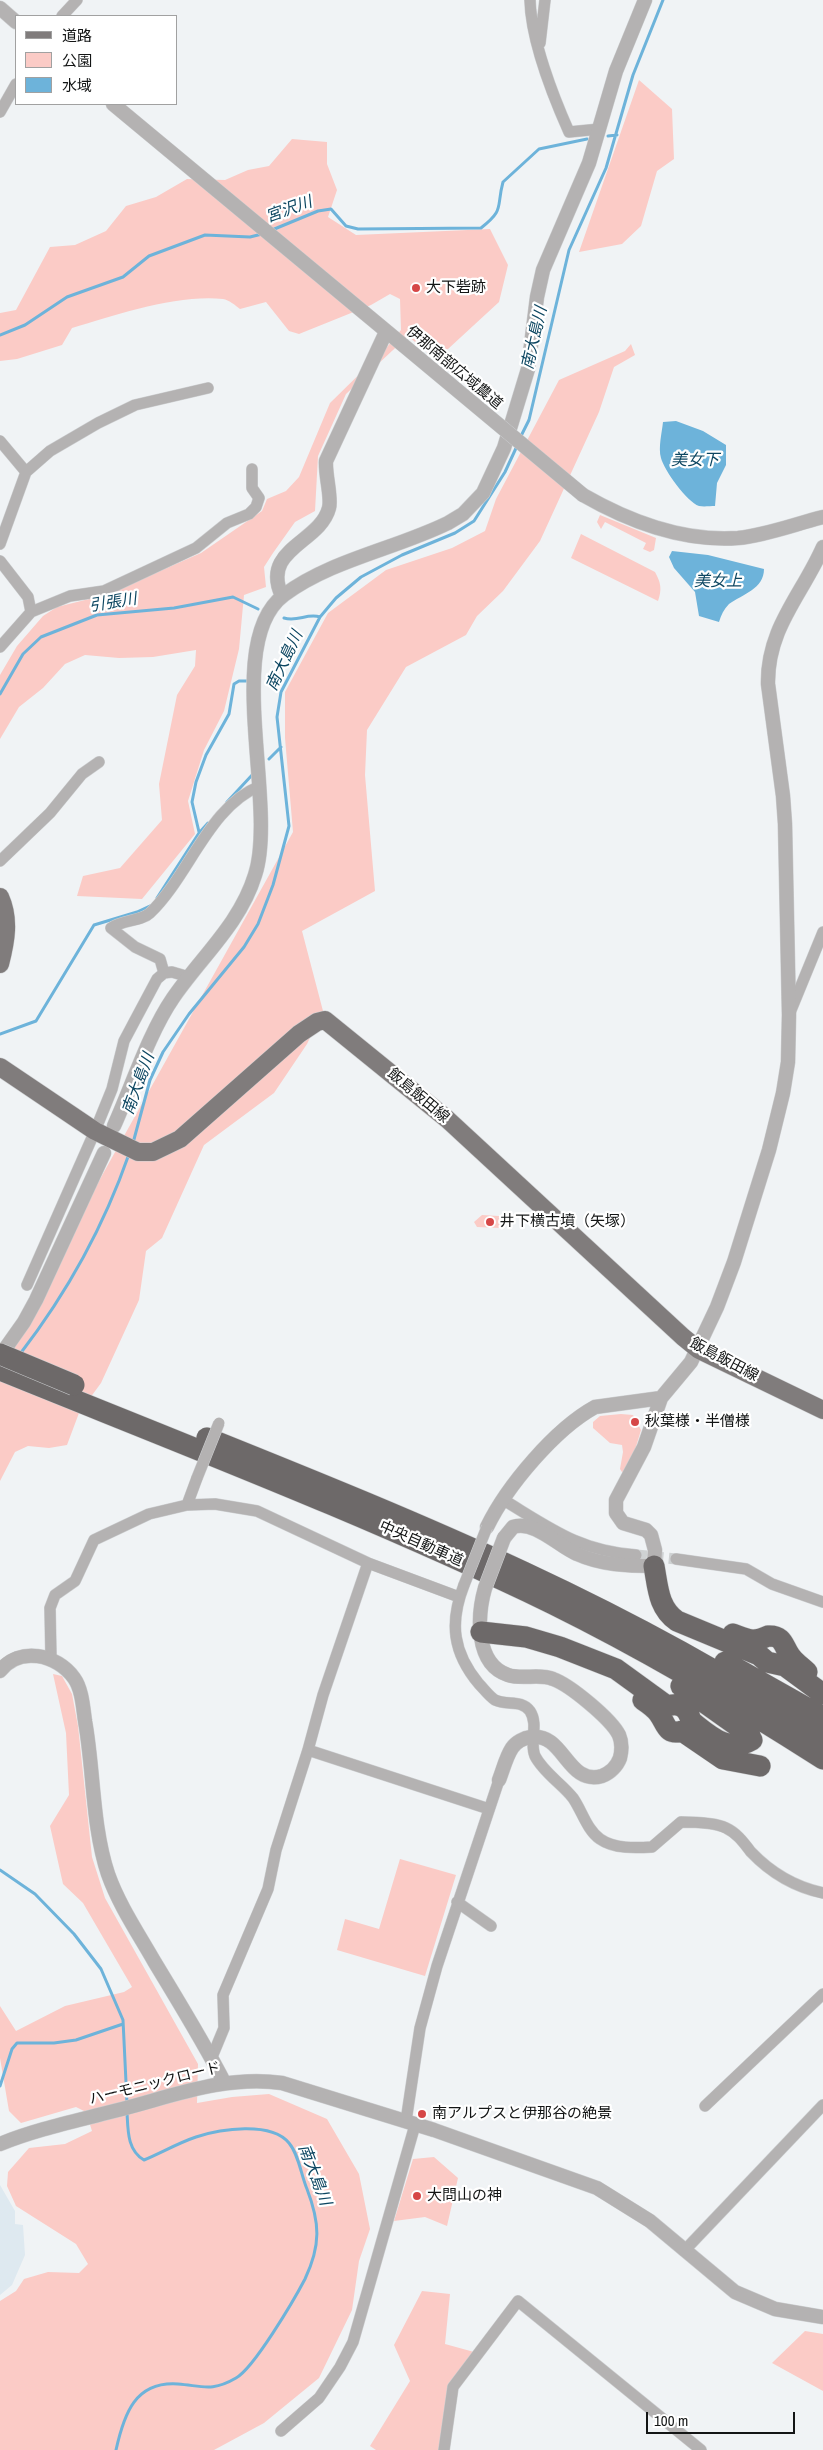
<!DOCTYPE html>
<html>
<head>
<meta charset="utf-8">
<style>
	body { margin:0 }
	#map { position:relative; width:823px; height:2450px; overflow:hidden; background:#f0f3f5; font-family:"Archivo Narrow","Noto Sans JP",sans-serif }
	canvas { display:block }
	.legend { position:absolute; left:15px; top:15px; width:162px; height:90px; box-sizing:border-box; background:#fff; border:1px solid #a1a1a1; margin:0; padding:6px 9px; list-style:none; font-size:15px; color:#131515 }
	.legend li { display:flex; align-items:center; gap:10px; height:25px }
	.legend b { width:25px; border:1px solid #a1a1a1 }
	.scale { position:absolute; left:646px; top:2412px; width:149px; height:22px; box-sizing:border-box; border:2px solid #131515; border-top:0; padding-left:6px; font-size:15px; line-height:18px; white-space:nowrap; color:#131515; -webkit-text-stroke:4px #fff; paint-order:stroke }
</style>
</head>
<body>
<div id="map">
<canvas width="823" height="2450"></canvas>
<ul class="legend">
<li><b style="height:6px;background:#807c7c"></b>道路</li>
<li><b style="height:14px;background:#fbcbc6"></b>公園</li>
<li><b style="height:14px;background:#6db3da"></b>水域</li>
</ul>
<div class="scale">100 m</div>
</div>
<script>
const context = document.querySelector('canvas').getContext('2d');
context.lineJoin = 'round';
function fill(path, color) {
  context.fillStyle = color;
  context.fill(path, 'evenodd');
}
function strokePath(path, color, width, dash) {
  context.strokeStyle = color;
  context.lineWidth = width;
  context.lineCap = dash ? 'butt' : 'round';
  context.setLineDash(dash || []);
  context.stroke(path);
}
function drawText(font, color, halo, rows, align = 'center') {
  context.font = font + ' "Archivo Narrow","Noto Sans JP",sans-serif';
  context.lineWidth = 4.5;
  context.setLineDash([]);
  context.textBaseline = 'middle';
  context.strokeStyle = halo;
  context.fillStyle = color;
  for (const [text, x, y, turn = 0] of rows) {
    context.save();
    context.translate(x, y);
    context.rotate((+turn || 0) * Math.PI / 180);
    context.textAlign = isNaN(turn) ? turn : align;
    if (halo) context.strokeText(text, 0, 0);
    context.fillText(text, 0, 0);
    context.restore();
  }
}
const built = new Path2D(`
	M0 2185 15 2211V2224L23 2225 25 2255 12 2285 0 2295Z`);
const green = new Path2D(`
	M639 80 672 109 674 159 657 171 641 226 622 244 579 252Z
	M292 139 327 142V164L337 190 328 217 356 235 490 229 508 265 499 302 448 349 428 353 408 336 346 394 318 456 315 511 295 522 273 553 264 567 266 587 244 595 239 649 224 711 204 750 188 801 195 834 142 899 77 896 83 876 120 868 162 820 159 784 177 695 195 666 196 650 153 657 119 658 85 655 65 664 43 688 19 707 0 739V675L17 646 43 616 57 607 105 595 201 553 262 511 267 499 286 491 299 477 330 403 387 347 401 330 400 299 390 294 371 305 299 334 289 331 266 302 240 309C235 305 229 300 223 299 178 294 115 315 72 328L62 345 17 359 0 361V313L16 310 50 247 75 245 106 231 126 206 156 197 187 179 225 180 248 170 269 166Z
	M631 344 635 355 614 367 599 412 540 541 503 591 477 616 466 635 406 667 367 730 365 775 375 891 302 931 323 1011 307 1044 274 1093 204 1145 162 1238 146 1251 139 1300 101 1383 79 1413 67 1445 49 1448 28 1446 15 1452 0 1481V1359L293 832 285 738V692L328 613 386 570 452 548 485 531 496 499 559 380 625 351Z
	M600 515 656 538 654 550 650 552 643 549 646 543 605 522 601 529 597 522Z
	M581 534 655 572C661 583 662 589 658 601L571 558Z
	M482 1215 499 1216 503 1220H506V1224L500 1228 477 1227 474 1222Z
	M621 1414 633 1415 641 1430 635 1450 624 1475 620 1469 623 1452 622 1445 610 1443 593 1428V1422L600 1416Z
	M53 1674 62 1676 72 1694 78 1726 92 1857 105 1898 198 2064 197 2103 232 2097 269 2094 327 2119 359 2174 370 2229 359 2261 352 2310 319 2378 264 2423 214 2450H0V2301L16 2291 24 2279 48 2272 79 2273 88 2264 76 2244 16 2206 7 2186 8 2172 29 2148 65 2144 92 2131 86 2112 76 2107 21 2123 9 2111 0 2058V2006L16 2031 65 2006 124 1992 132 1987 83 1903 63 1884 50 1826 69 1795 66 1733Z
	M400 1859 456 1875 425 1976 337 1950 345 1919 379 1929Z
	M434 2157 458 2178 447 2226 425 2217 394 2221 413 2159Z
	M422 2291 450 2294 445 2344 474 2352 452 2384 442 2450H376L370 2446 410 2381 394 2345Z
	M805 2331 823 2334V2391L772 2363Z`);
const water = new Path2D(`
	M676 421 703 431 726 445V465L717 483 715 506C710 506 704 507 699 506 687 502 664 470 661 458 658 448 662 432 663 422Z
	M672 551 708 555 764 569C764 589 743 594 729 604 724 609 721 615 719 622L699 616 695 592 674 568 669 557Z`);
const stream = new Path2D(`
	M608 136 617 135
	M272 230 318 211 331 209 346 226 358 229 481 228C505 209 496 208 503 182L539 149 587 139
	M0 335 25 325 67 297 123 277 149 256 205 235 250 237 262 234
	M520 438 529 420 569 250 606 168 633 75 663 0
	M284 618C298 622 307 613 320 617
	M0 694 23 654 41 637 97 615 174 608 233 597 258 609
	M269 759 281 747
	M227 802 253 774
	M199 832 192 802 196 782 206 755 229 714 234 684 239 681H247
	M157 898 199 833 208 823
	M0 1034 36 1021 94 925 137 912 152 905
	M133 1143 150 1080 163 1052 189 1014 244 947 258 924 273 885 289 826 277 717 281 692 320 617 336 598 361 577 402 555 455 533 474 521 505 472 517 446
	M20 1354C67 1293 104 1226 129 1154
	M0 1870 35 1894 74 1934 101 1969 123 2020 127 2103
	M0 2086 12 2049 17 2043H54L76 2040 123 2024
	M116 2450C124 2414 135 2381 178 2384 203 2386 212 2392 236 2378 254 2368 294 2300 305 2279 321 2245 320 2223 307 2189 301 2175 299 2155 289 2143 271 2121 220 2129 196 2137 178 2143 161 2153 144 2160 127 2150 128 2130 127 2112`);
const minorTunnel = new Path2D(`
	M636 1555 676 1559`);
const minor = new Path2D(`
	M530 0C531 39 553 96 569 132L600 129
	M62 16 77 0
	M540 43 545 0
	M0 112 16 84
	M0 441 26 472 0 544
	M26 472 50 451 98 423 135 405 208 388
	M0 561 28 597 31 612 0 647
	M31 612 70 596 104 591 196 548 227 523 249 514 256 507 259 498 252 488V469
	M0 861 50 813 82 774 99 762
	M164 973 160 959 135 947 111 928C122 920 142 921 150 913 189 876 209 806 260 786
	M789 1015 823 932
	M27 1285 95 1131 112 1089 124 1041 133 1024 157 979 164 973 172 972 189 977
	M502 1499C550 1528 579 1551 636 1555
	M187 1505 197 1478
	M676 1559 746 1569 772 1584 823 1602
	M464 1585C449 1623 453 1653 479 1684 484 1689 489 1696 495 1700 507 1706 521 1699 530 1711 539 1725 529 1742 535 1756 543 1772 562 1784 573 1798 582 1811 587 1830 600 1839 614 1849 636 1848 652 1847L681 1822C693 1822 716 1823 726 1828 737 1833 744 1843 751 1852 771 1873 795 1887 823 1893
	M51 1658 50 1608 55 1595 75 1581 94 1540 149 1514 187 1505 215 1504 257 1511 368 1563 459 1597
	M308 1750 489 1809
	M457 1902 491 1926
	M212 2057 224 2028 223 1995 268 1889 276 1850 308 1750 323 1695 368 1563
	M705 2106 823 1994
	M406 2121 420 2028 437 1966 499 1780
	M684 2251 823 2105
	M281 2431 319 2398 340 2367 353 2342 415 2125
	M444 2450 453 2387 518 2301 701 2450`);
const tertiary = new Path2D(`
	M0 8 16 22
	M113 104 403 345
	M583 495C630 522 682 542 738 538 767 535 795 524 823 517
	M282 596C260 549 320 543 329 508 332 498 325 475 326 461L386 332
	M114 1126C132 1086 149 1033 173 998 201 957 240 924 255 875 278 805 222 641 284 595 331 560 395 549 448 523L463 514 483 493 504 448 528 369 537 297 543 270 589 163 616 71 645 0
	M0 1356 24 1322 36 1300 104 1153
	M487 1527C507 1486 555 1429 595 1407L661 1398
	M504 1538 513 1527C535 1520 558 1546 577 1554 601 1565 628 1566 654 1566L655 1550 651 1535 646 1530 623 1523 616 1513V1500L644 1447 661 1398 691 1362 717 1307 734 1262 769 1150 783 1093 788 1062 789 1015 785 824 783 796 768 684C767 628 802 595 823 547
	M485 1588C477 1616 475 1664 508 1675 523 1680 539 1673 553 1679 570 1685 611 1719 619 1735 622 1742 622 1750 620 1758 617 1766 610 1773 602 1776 567 1786 564 1732 531 1737 524 1738 516 1742 512 1748 506 1757 503 1770 499 1780
	M0 1671C19 1646 57 1654 74 1678 82 1689 83 1707 85 1721 94 1771 92 1826 108 1874 119 1905 138 1933 154 1961 178 2001 203 2041 224 2082
	M0 2144C37 2129 76 2121 114 2111 171 2097 223 2075 282 2083L434 2130 597 2188 650 2221 735 2292 775 2309 823 2317`);
const primary = new Path2D(`
	M0 897C10 919 6 941 0 964
	M0 1067 95 1131 138 1152H153L180 1139 299 1034 317 1022 325 1020 447 1119 683 1337 699 1350 823 1410`);
const motorway = new Path2D(`
	M0 1370C185 1445 373 1517 553 1604 646 1650 736 1703 823 1759
	M207 1438C419 1523 633 1610 823 1738
	M654 1566C658 1587 658 1608 677 1621L759 1655 767 1662 785 1666 823 1694
	M481 1632 526 1637 560 1647 616 1669 667 1706C680 1702 688 1708 691 1721 709 1735 728 1754 752 1740
	M733 1634C749 1640 753 1643 768 1636 785 1635 783 1648 792 1658 796 1663 802 1667 807 1672
	M725 1662 823 1717
	M681 1686 750 1735
	M643 1700C649 1704 655 1708 659 1714 666 1723 666 1736 682 1731L723 1759 760 1766`);
const minorBridge = new Path2D(`
	M197 1478 219 1423
	M464 1585 487 1527`);
const tertiaryBridge = new Path2D(`
	M403 345 583 495
	M485 1588 504 1538`);
const motorwayBridge = new Path2D(`
	M0 1354 74 1385`);
const markers = [
	[416,288,5,"#d64747"],
	[490,1222,5,"#d64747"],
	[635,1422,5,"#d64747"],
	[422,2114,5,"#d64747"],
	[417,2196,5,"#d64747"]
];
const poiNames = [
	["大下砦跡",426,288],
	["井下横古墳（矢塚）",500,1222],
	["秋葉様・半僧様",645,1422],
	["南アルプスと伊那谷の絶景",432,2114],
	["大問山の神",427,2196]
];
const streetNames = [
	["伊那南部広域農道",454,368,40],
	["飯島飯田線",418,1096,40],
	["飯島飯田線",724,1360,28],
	["中央自動車道",421,1544,24],
	["ハーモニックロード",155,2084,-14]
];
const waterNames = [
	["宮沢川",289,210,-20],
	["南大島川",535,338,-77],
	["美女下",695,461],
	["美女上",718,582],
	["引張川",113,603,-9],
	["南大島川",285,661,-65],
	["南大島川",139,1084,-70],
	["南大島川",314,2175,69]
];
fill(built, '#dee9f0');
fill(green, '#fbcbc6');
fill(water, '#6db3da');
strokePath(stream, '#6db3da', 3);
strokePath(minorTunnel, '#cfd2d3', 11, [11, 5.5]);
strokePath(minor, '#cdcfd1', 12);
strokePath(tertiary, '#cdcfd1', 15);
strokePath(primary, '#cdcfd1', 19);
strokePath(motorway, '#cdcfd1', 22);
strokePath(minor, '#b4b2b2', 11);
strokePath(tertiary, '#b4b2b2', 14);
strokePath(primary, '#807c7c', 18);
strokePath(motorway, '#6d6969', 21);
strokePath(minorBridge, '#cdcfd1', 12, []);
strokePath(tertiaryBridge, '#cdcfd1', 15, []);
strokePath(motorwayBridge, '#cdcfd1', 22, []);
strokePath(minorBridge, '#b4b2b2', 11);
strokePath(tertiaryBridge, '#b4b2b2', 14);
strokePath(motorwayBridge, '#6d6969', 21);
for (const [x, y, r, color] of markers) {
  const dot = new Path2D();
  dot.arc(x, y, r, 0, 2 * Math.PI);
  context.fillStyle = color;
  context.fill(dot);
  strokePath(dot, '#fff', 2);
}
drawText('15px', '#131515', '#fff', poiNames, 'left');
drawText('15px', '#131515', '#fff', streetNames);
drawText('italic 16px', '#0c4661', '#fff', waterNames);
</script>
</body>
</html>
